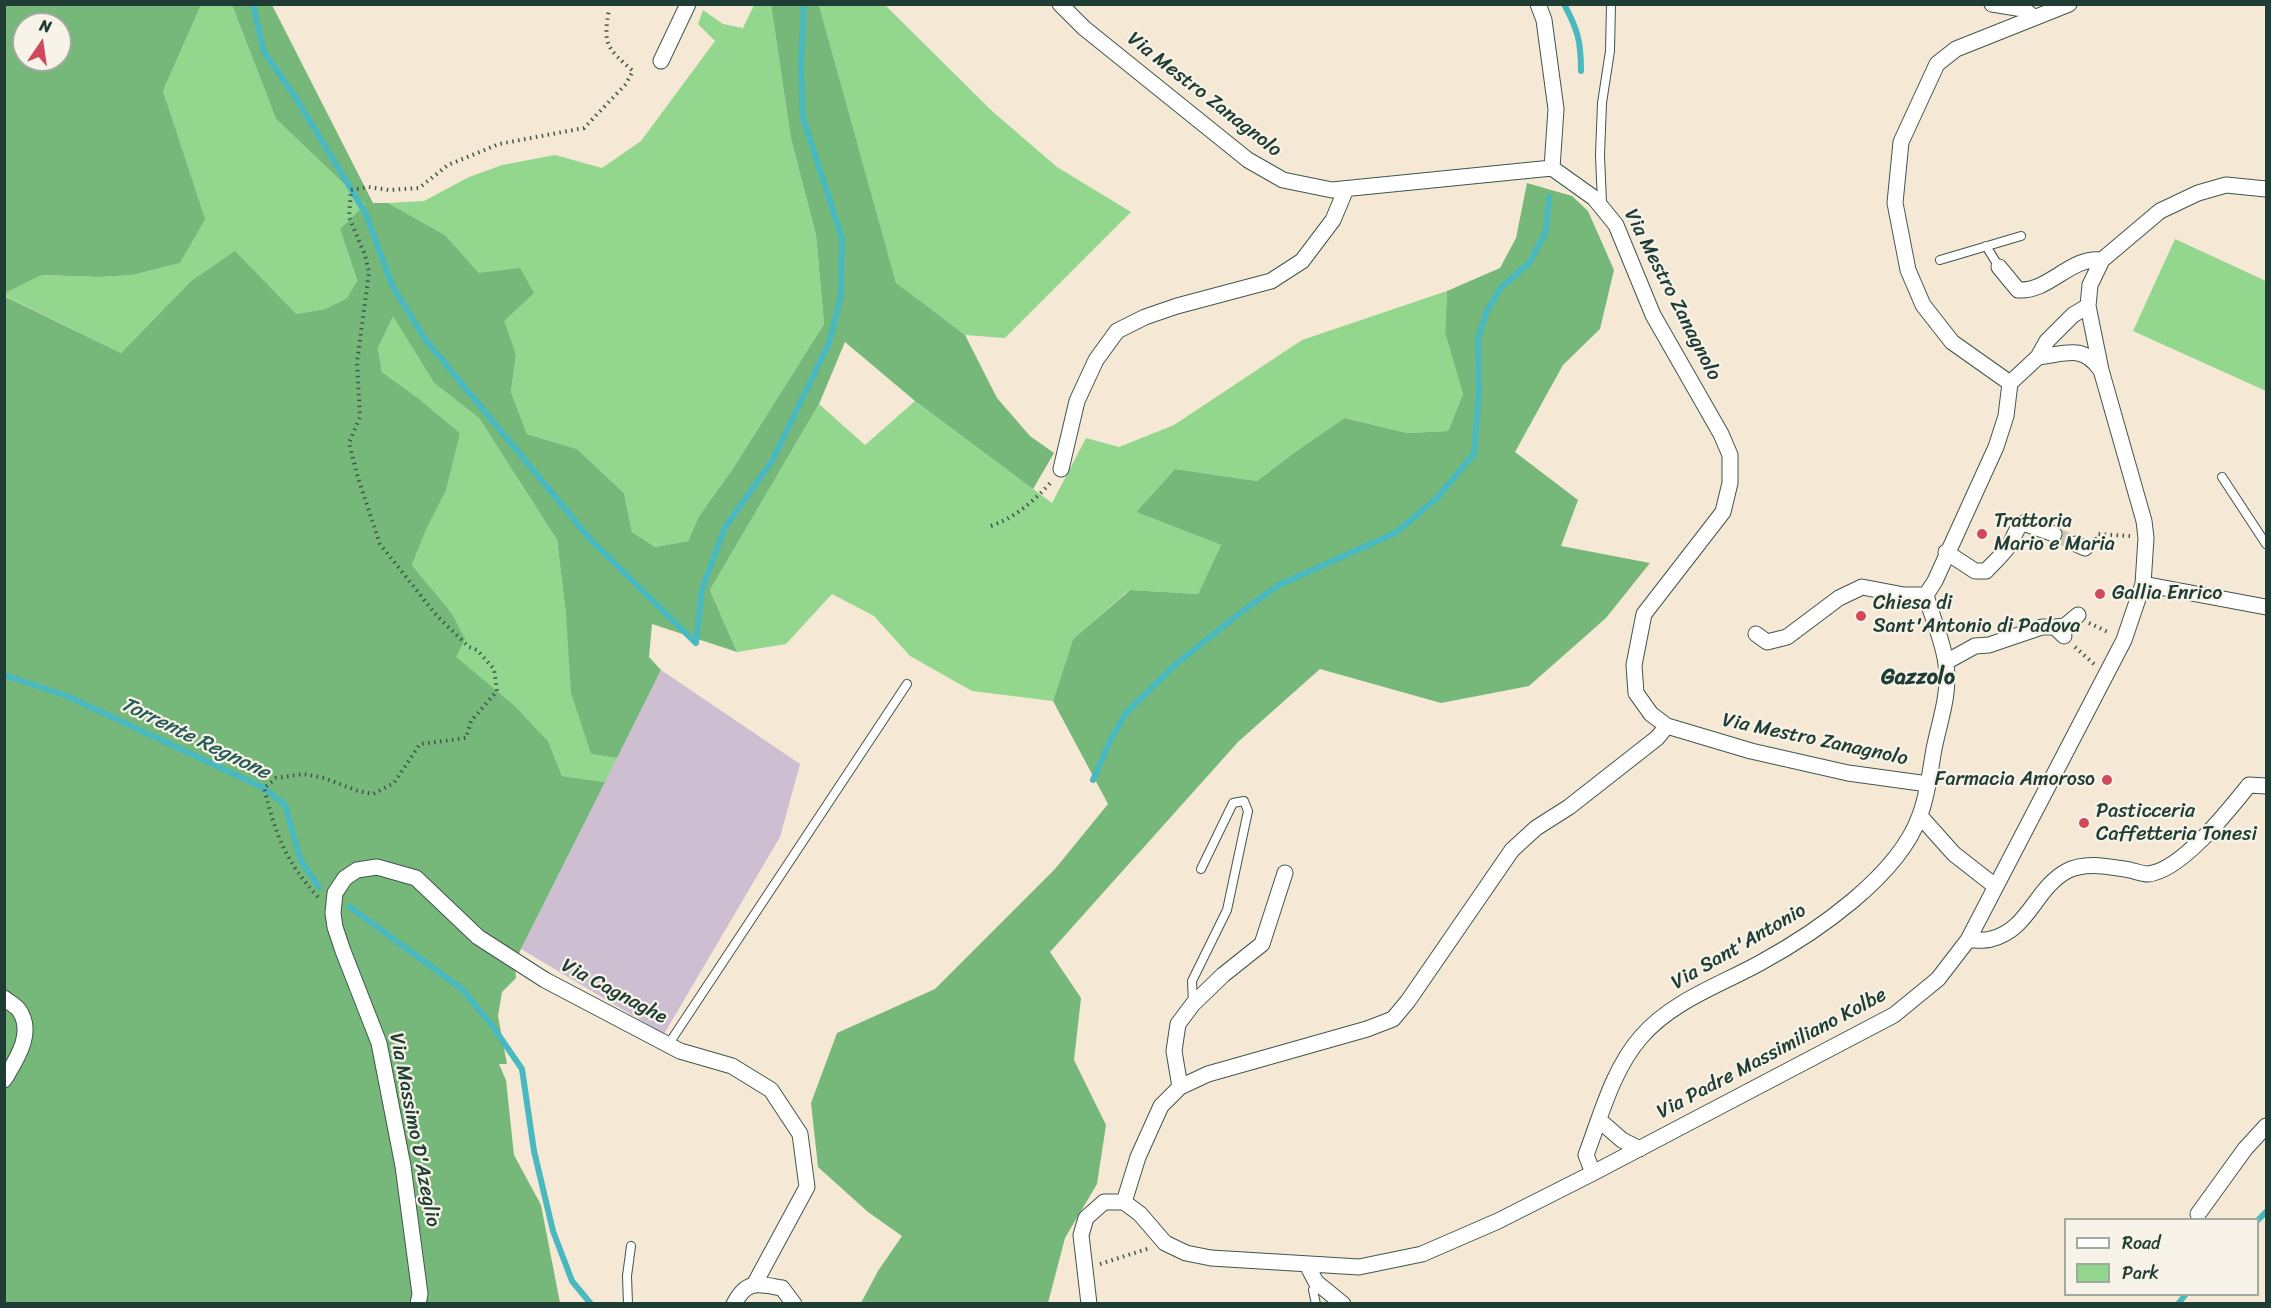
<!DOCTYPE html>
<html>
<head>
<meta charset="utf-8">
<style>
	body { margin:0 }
	#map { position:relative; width:2271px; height:1308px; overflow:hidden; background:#f5e9d5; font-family:Sriracha,sans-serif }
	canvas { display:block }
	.frame { position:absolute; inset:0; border:6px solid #1f3d34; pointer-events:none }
	.legend { position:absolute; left:2064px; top:1218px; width:195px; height:78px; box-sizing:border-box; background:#f7f3e8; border:2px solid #a1aaa0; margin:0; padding:8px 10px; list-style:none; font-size:18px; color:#1f3d34 }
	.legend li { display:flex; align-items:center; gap:12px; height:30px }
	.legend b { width:30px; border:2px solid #a1aaa0 }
	.north { position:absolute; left:12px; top:12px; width:60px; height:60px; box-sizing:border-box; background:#f7f3e8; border:2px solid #a1aaa0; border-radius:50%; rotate:13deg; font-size:16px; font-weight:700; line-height:24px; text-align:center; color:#1f3d34 }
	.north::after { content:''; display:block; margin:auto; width:21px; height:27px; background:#d1495b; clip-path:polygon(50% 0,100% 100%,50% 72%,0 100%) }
</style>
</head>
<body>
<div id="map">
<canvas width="2271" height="1308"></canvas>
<div class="frame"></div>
<ul class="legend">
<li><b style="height:8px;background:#fff"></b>Road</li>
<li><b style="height:16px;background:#93d78f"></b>Park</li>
</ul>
<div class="north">N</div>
</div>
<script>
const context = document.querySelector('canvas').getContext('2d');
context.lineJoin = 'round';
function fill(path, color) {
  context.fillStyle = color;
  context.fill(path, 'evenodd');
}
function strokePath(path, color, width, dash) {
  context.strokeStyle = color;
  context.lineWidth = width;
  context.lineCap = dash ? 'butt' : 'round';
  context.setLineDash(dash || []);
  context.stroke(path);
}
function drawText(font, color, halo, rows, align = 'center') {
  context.font = font + ' Sriracha,sans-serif';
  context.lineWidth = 4.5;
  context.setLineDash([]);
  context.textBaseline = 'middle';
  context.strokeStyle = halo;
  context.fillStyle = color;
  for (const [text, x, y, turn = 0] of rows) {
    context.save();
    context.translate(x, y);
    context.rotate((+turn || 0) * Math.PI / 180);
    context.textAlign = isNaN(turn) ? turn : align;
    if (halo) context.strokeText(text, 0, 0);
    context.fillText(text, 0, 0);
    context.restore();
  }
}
const industrial = new Path2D(`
	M661 670 800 764 780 837 664 1034 521 949Z`);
const green = new Path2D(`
	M201 5H232L276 119 365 204 340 229 357 282 347 298 325 309 296 314 190 282 121 353 5 296 4 293 42 275 99 277 133 275 180 263 179 142 163 91Z
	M754 5H771L791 139 816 235 824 324 732 470 699 516 688 541 655 547 632 532 624 493 577 449 527 434 511 392 516 354 503 321 479 273 445 235 388 203 424 201 469 177 502 165 555 155 602 168 641 141 715 41 698 24 703 10 723 24 743 28Z
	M819 5H885L992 111 1057 167 1131 212 1005 338 965 335 896 284Z
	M2175 239 2266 281V391L2133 331Z
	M1447 291 1445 333 1463 394 1448 431 1407 433 1346 418 1295 452 1257 481 1175 469 1136 512 1221 545 1198 594 1129 590 1073 639 1053 701 972 691 910 656 874 616 832 594 786 644 737 652 710 590 819 404 865 445 915 401 1052 503 1086 438 1119 447 1174 425 1302 340Z
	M393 315 434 383 479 418 557 540 566 614 591 754 617 758 605 782 562 776 548 741 515 706 455 657 427 583 412 565 460 433 418 398 382 372 378 348Z`);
const forest = new Path2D(`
	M4 5H201L163 91 205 219 180 263 133 275 99 277 42 275 5 293ZM24 24H60V60H24Z
	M232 5H272L373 203H388L445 235 479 273 520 268 534 293 504 321 516 354 511 392 527 434 577 449 624 493 632 532 655 547 688 541 699 516 732 470 824 324 816 235 791 139 771 5H819L896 283 965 335 997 398 1030 436 1054 453 1033 489 915 401 845 342 819 404 710 590 737 652 652 624 649 657 661 670 617 758 591 754 571 693 566 614 557 540 479 418 434 383 393 316 378 348 382 372 418 398 460 433 446 490 426 529 412 565 452 614 465 639 456 657 515 706 548 741 562 776 605 782 521 949 515 963 516 978 502 992 498 1016 507 1064H499L506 1080 514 1155 541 1205 560 1303H5L4 296 121 353 190 282 235 251 296 314 325 309 347 298 357 281 340 229 365 204 276 119Z
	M1527 183 1572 196 1588 211 1614 270 1600 329 1563 365 1515 452 1578 500 1561 546 1650 563 1606 618 1529 686 1441 703 1320 669 1238 742 1050 952 1081 998 1074 1060 1106 1125 1097 1184 1065 1238 1048 1303H861L878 1271 902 1236 868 1212 818 1167 811 1103 837 1033 935 989 1055 869 1108 804 1053 701 1073 639 1130 590 1198 594 1221 545 1136 512 1175 469 1257 481 1295 452 1345 418 1407 433 1448 431 1463 394 1445 333 1447 291 1500 268 1516 238Z`);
const stream = new Path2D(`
	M253 4 264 52 296 98 366 214 392 285 425 339 590 539 696 643
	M1564 4C1578 30 1581 42 1581 71
	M696 643 702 589 725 527 772 461 829 343 841 296 842 238 803 118 801 67 804 4
	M4 675 67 696 264 788 285 805 301 861 319 887
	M1093 780 1111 739 1126 713 1176 664 1244 610 1279 585 1395 533 1436 499 1474 454 1479 391 1478 339 1486 313 1500 289 1530 262 1546 231 1549 197
	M350 907 462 989 491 1024 522 1069 534 1151 553 1231 572 1281 591 1304
	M2258 1220 2266 1212
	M2178 1304 2186 1294`);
const minorTunnel = new Path2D(`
	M2054 534 2076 544`);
const path = new Path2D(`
	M991 526C1016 517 1034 501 1052 481
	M2096 539 2098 534 2130 536
	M2089 623 2110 633
	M2075 647 2094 664
	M318 897C285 861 276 835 264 788L276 778 304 774 324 778 358 791 373 794 394 783 420 744 466 738 471 721 497 691 494 669 477 650 469 647 437 616 380 544 358 478 349 443 360 417 357 362 369 273 365 255 349 217 351 190 368 187 389 190 419 188 448 165 499 144 584 128 626 84 633 71C606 47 603 45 609 9
	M1100 1264 1150 1248`);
const service = new Path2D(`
	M1602 203 1600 155 1602 103 1610 51 1611 4
	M1986 246 1999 267
	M1940 260 2021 236
	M2222 477 2266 544
	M1193 1003 1192 981 1227 910 1248 811 1244 801 1233 803 1201 869
	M668 1045 907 684
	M628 1304 627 1276 631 1246
	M1316 1304 1313 1290 1316 1282`);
const minor = new Path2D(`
	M1060 4 1084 28 1248 160 1283 180 1332 190 1552 168 1594 198 1616 225 1653 315 1721 434 1730 455V483L1723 512 1644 614 1634 665 1636 693 1651 714 1667 726 1751 751 1848 773 1928 784
	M1538 4 1544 20 1556 109 1552 168
	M1992 4 2023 9 2034 17
	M661 61 688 4
	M1999 267 2018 290C2050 292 2070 256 2102 260
	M2038 357C2066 354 2082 344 2100 369
	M2010 383 1952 342 1923 305 1908 270 1895 203 1901 142 1937 64 1956 49 2069 4
	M1061 469 1077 401 1096 360 1117 331 1145 317 1177 306 1271 281 1302 261 1333 220 1346 189
	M2076 544 2085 548
	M1946 552 1975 571H1986C1994 562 2004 554 2010 544 2015 536 2015 529 2023 523L2054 534
	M2143 584 2146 538 2144 521 2101 370 2088 306 2090 285 2102 260 2160 211 2198 193 2226 185 2266 189
	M1926 595 1935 581 1996 447 2006 416 2010 383 2038 357 2047 341 2073 315 2088 306
	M2055 627 2065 626 2078 615
	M1756 634 1767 642 1787 637 1839 598 1862 587 1904 595H1926
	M1946 662 1975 646 1989 645 2042 627H2055L2064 636
	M1920 816 1954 854 1995 886
	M1968 940C1975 940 1984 941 1991 939 2029 930 2035 888 2067 871 2086 861 2110 867 2130 870 2135 871 2142 874 2148 874 2181 871 2229 810 2249 785L2266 786
	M4 998C9 1002 16 1006 19 1010 35 1033 16 1060 4 1080
	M1180 1087 1174 1051 1178 1024 1193 1004 1223 975 1262 944 1285 873
	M1599 1120 1622 1140 1640 1149
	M1593 1173 1586 1155C1601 1115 1613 1069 1641 1037 1672 1001 1720 985 1760 963 1815 933 1899 876 1920 815 1928 794 1930 771 1934 749 1940 719 1950 695 1946 664 1943 640 1932 618 1926 595
	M1124 1202 1138 1157 1161 1106 1180 1087 1208 1074 1367 1029 1393 1019 1408 1001 1512 850 1536 828 1569 807 1657 738 1667 726
	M2198 1214 2245 1149 2266 1126
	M1307 1265 1316 1282 1343 1304
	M418 1304 420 1294 403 1166 379 1043 343 951 335 927 333 913 335 893 345 878 357 870 377 867 416 878 478 937 545 980 680 1051 732 1066 771 1090 800 1134 807 1187 755 1283
	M734 1304C747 1279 758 1284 782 1288L794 1304
	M1089 1304 1081 1235 1086 1218 1104 1202H1124L1140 1214 1165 1243 1186 1253 1211 1258 1359 1267 1422 1254 1498 1221 1593 1173 1894 1015 1938 979 1968 940 2124 640 2143 584 2266 607`);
const markers = [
	[1982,534,6,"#d1495b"],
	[2100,594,6,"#d1495b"],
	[1861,616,6,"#d1495b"],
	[2107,780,6,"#d1495b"],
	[2084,823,6,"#d1495b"]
];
const streetNames = [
	["Via Mestro Zanagnolo",1204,95,38],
	["Via Mestro Zanagnolo",1672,295,63],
	["Via Mestro Zanagnolo",1815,740,12],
	["Via Sant'Antonio",1739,947,-30],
	["Via Cagnaghe",614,992,28],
	["Via Padre Massimiliano Kolbe",1772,1054,-28],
	["Via Massimo D'Azeglio",414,1130,79]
];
const poiNames = [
	["Trattoria",1994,522],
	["Mario e Maria",1994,545],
	["Gallia Enrico",2112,594],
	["Chiesa di",1873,604],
	["Sant'Antonio di Padova",1873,627],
	["Farmacia Amoroso",2095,780,"right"],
	["Pasticceria",2096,812],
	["Caffetteria Tonesi",2096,835]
];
const waterNames = [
	["Torrente Regnone",195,739,26]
];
const quarterNames = [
	["Gazzolo",1918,678]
];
fill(industrial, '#cdbed2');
fill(green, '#93d78f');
fill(forest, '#76b87a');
strokePath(stream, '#49b8bf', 6);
strokePath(minorTunnel, '#cac7b5', 15, [15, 8]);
strokePath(service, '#3f574c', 10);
strokePath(minor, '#3f574c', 17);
strokePath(path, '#3f574c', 4, [1.5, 4.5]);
strokePath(service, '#fff', 8);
strokePath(minor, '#fff', 15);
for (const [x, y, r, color] of markers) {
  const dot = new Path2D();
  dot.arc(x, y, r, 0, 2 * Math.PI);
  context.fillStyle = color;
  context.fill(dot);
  strokePath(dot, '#f7f3e8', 2);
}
drawText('20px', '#1f3d34', '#f7f3e8', streetNames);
drawText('20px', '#1f3d34', '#f7f3e8', poiNames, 'left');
drawText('italic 21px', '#2a5c57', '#f7f3e8', waterNames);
drawText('bold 22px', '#1f3d34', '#f7f3e8', quarterNames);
</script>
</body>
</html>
